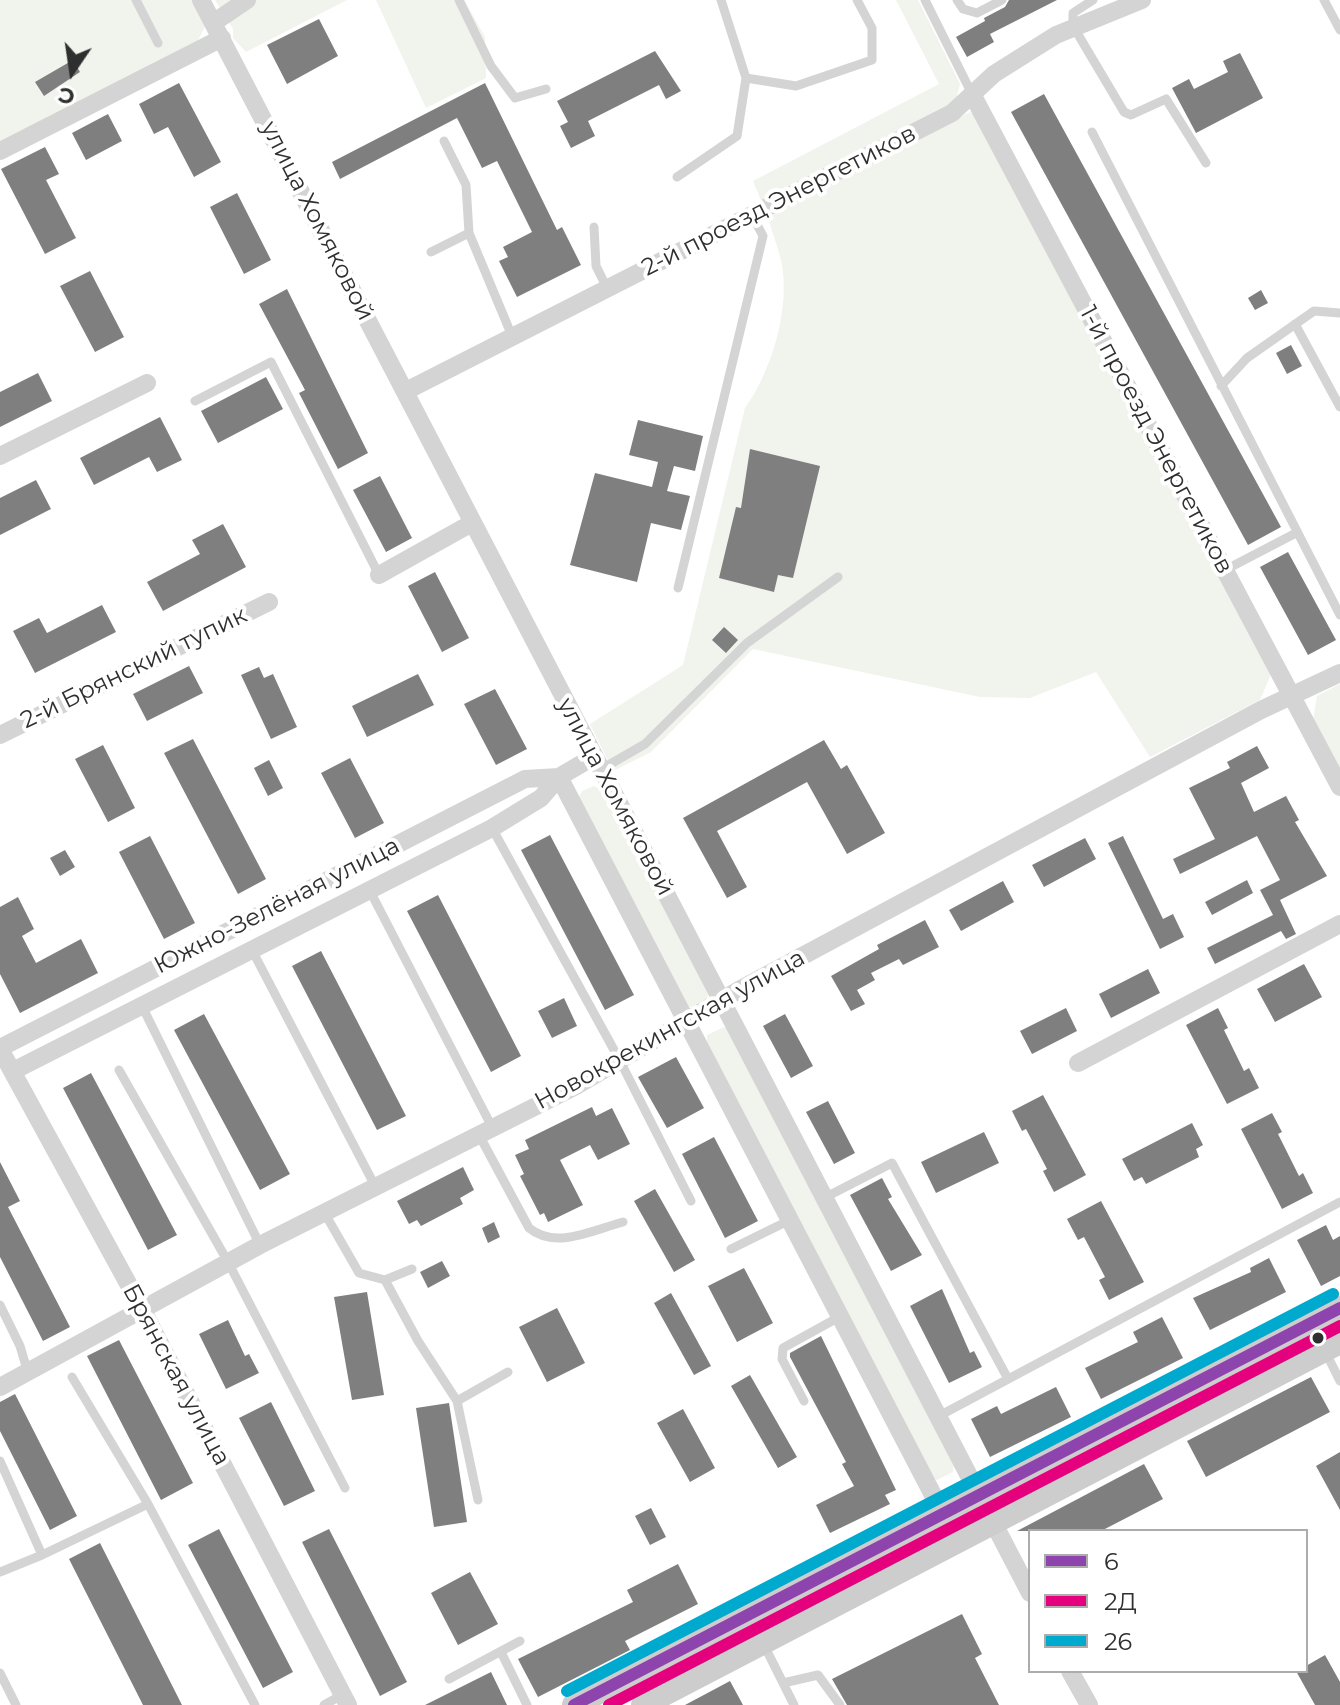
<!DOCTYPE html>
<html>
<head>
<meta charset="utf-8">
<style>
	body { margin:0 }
	#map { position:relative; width:1340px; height:1705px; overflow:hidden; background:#fff; font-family:Montserrat,sans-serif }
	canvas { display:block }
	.legend { position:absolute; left:1028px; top:1529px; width:280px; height:144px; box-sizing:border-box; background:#fff; border:2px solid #acacac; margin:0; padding:10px 14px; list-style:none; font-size:24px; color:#2f2f2f }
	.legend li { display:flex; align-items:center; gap:16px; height:40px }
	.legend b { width:40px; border:2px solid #acacac }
	.north { position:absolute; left:32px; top:32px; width:80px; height:80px; -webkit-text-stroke:6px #fff; paint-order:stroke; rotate:193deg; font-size:22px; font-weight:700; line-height:32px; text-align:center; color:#2f2f2f }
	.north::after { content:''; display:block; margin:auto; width:28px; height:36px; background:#2f2f2f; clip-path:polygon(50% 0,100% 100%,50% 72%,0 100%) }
</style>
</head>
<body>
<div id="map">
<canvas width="1340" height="1705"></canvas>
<ul class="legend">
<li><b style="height:10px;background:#8e44ad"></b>6</li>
<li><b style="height:10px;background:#e5007d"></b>2Д</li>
<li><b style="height:10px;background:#00a9ce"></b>26</li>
</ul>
<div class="north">С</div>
</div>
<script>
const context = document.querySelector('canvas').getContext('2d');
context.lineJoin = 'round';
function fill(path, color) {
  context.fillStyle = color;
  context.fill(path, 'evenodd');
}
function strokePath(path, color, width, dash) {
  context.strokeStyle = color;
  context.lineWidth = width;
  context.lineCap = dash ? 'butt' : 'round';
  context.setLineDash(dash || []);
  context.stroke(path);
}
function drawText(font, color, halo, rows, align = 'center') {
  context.font = font + ' Montserrat,sans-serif';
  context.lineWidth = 8;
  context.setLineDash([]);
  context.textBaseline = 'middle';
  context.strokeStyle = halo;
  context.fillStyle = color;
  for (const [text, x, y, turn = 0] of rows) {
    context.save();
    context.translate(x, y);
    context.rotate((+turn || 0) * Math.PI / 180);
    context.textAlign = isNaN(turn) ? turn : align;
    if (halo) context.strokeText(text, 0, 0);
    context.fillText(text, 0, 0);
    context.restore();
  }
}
const green = new Path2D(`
	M0 0H193L206 25 197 42 0 141Z
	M215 0H347L246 52 233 38V29Z
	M376 0H464L485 37 486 78 426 108Z
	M896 0H918L960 84 957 96 947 107 762 203 753 181 939 84Z
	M970 112 979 119 1271 674 1260 700 1150 757 1096 672 1030 698 980 697 753 649 651 752 613 771 590 724 683 665 745 408C770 373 788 316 783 272 781 254 773 235 768 218L790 202Z
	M1340 684V774L1313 720 1317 696Z
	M594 786 607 793 710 990 705 1003 692 1008 683 1004 579 797 582 791Z
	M724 1027 733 1030 954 1463 953 1472 937 1480 931 1477 707 1042V1035Z`);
const building = new Path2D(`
	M1009 0H1057L990 34 994 42 967 57 956 37 985 21 984 18 1005 7Z
	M319 19 338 56 287 84 267 45Z
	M655 51 681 91 666 99 659 85 588 121 595 136 571 148 560 126 568 122 557 101Z
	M1240 53 1263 98 1196 133 1172 88 1189 79 1194 89 1228 72 1223 61Z
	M73 60 80 72 44 96 35 82Z
	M179 83 221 162 194 177 168 127 154 134 139 104Z
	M485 83 557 230 562 227 581 265 517 297 499 261 508 257 503 247 532 232 497 161 482 168 457 118 340 179 332 162Z
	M1044 94 1281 527 1248 545 1011 112Z
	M108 114 122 141 86 160 72 133Z
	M45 147 59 174 46 180 76 238 45 254 1 169Z
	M237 193 271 260 244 274 210 207Z
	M90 271 124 337 95 352 60 286Z
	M287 289 368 453 338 469 299 393 305 390 259 304Z
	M1261 290 1268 303 1255 310 1248 298Z
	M1291 345 1302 366 1287 374 1276 353Z
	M38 373 52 401 0 427V392Z
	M266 377 283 409 218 443 201 411Z
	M160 417 182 460 157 472 149 457 94 485 80 458Z
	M638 420 703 436 695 471 674 466 667 491 690 496 681 530 651 523 637 582 570 565 595 473 652 487 658 462 629 455Z
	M750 449 820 466 793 578 778 575 774 592 719 578 736 507 741 508Z
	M380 476 412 538 386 552 353 490Z
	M36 480 51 509 0 535V498Z
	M223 524 246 567 163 611 147 582 200 554 192 540Z
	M1288 552 1336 640 1308 655 1260 567Z
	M435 572 469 638 442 652 408 586Z
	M102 605 116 632 35 673 13 631 39 618 47 633Z
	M724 627 738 640 726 653 712 640Z
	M189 666 203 693 147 721 133 694Z
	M259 667 264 678 273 674 297 727 271 739 241 675Z
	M418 674 434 705 367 737 352 706Z
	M495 689 527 749 496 765 464 704Z
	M193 739 266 879 238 894 164 753Z
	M824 740 841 769 847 765 885 833 847 854 807 782 717 831 747 887 727 898 683 818Z
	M103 745 135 808 108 822 75 759Z
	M1257 746 1269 768 1241 783 1254 812 1286 796 1299 820 1295 822 1327 876 1280 900 1296 934 1286 939 1281 931 1215 964 1207 948 1273 915 1260 890 1280 880 1257 836 1180 874 1173 859 1215 839 1189 788 1230 768 1227 762Z
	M350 758 384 823 355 838 321 773Z
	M269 760 283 788 268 796 254 768Z
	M550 835 634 995 605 1010 521 850Z
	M150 836 195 923 164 939 119 852Z
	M1123 836 1163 919 1173 914 1184 937 1160 949 1108 843Z
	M1085 838 1096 859 1044 887 1032 865Z
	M65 850 75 867 60 876 50 858Z
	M1247 880 1253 893 1212 915 1205 902Z
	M1003 881 1014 902 961 931 949 910Z
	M438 895 521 1056 491 1072 407 911Z
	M18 897 34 929 22 936 36 963 81 939 98 973 20 1013 0 974V907Z
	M925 920 939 947 903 965 899 959 871 973 875 980 857 990 865 1004 851 1011 831 976 879 949 877 945Z
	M321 951 406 1116 377 1130 292 966Z
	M1304 964 1322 997 1275 1022 1257 989Z
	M1148 969 1160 993 1111 1018 1099 994Z
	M564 998 577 1026 552 1038 538 1011Z
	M1066 1008 1077 1031 1032 1054 1020 1031Z
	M1218 1008 1228 1028 1224 1030 1244 1071 1249 1068 1259 1088 1227 1104 1186 1025Z
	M204 1014 290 1174 260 1190 174 1030Z
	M785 1014 813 1066 791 1078 763 1026Z
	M676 1057 704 1108 667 1128 638 1077Z
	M91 1073 177 1235 148 1250 63 1088Z
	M1043 1095 1086 1175 1054 1192 1043 1171 1047 1169 1026 1129 1022 1131 1012 1111Z
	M828 1101 855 1153 834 1164 806 1112Z
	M592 1107 596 1116 612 1108 630 1144 598 1160 590 1145 560 1160 583 1205 548 1222 544 1213 540 1215 520 1176 524 1174 515 1155 529 1149 525 1140Z
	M1272 1113 1282 1132 1278 1134 1299 1176 1303 1173 1313 1193 1282 1209 1241 1129Z
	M1192 1123 1203 1145 1196 1149 1199 1157 1146 1184 1142 1177 1134 1181 1122 1159Z
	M984 1132 999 1163 936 1193 921 1162Z
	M714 1137 758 1221 725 1238 682 1154Z
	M0 1162 20 1201 8 1207 70 1327 43 1341 0 1257Z
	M463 1167 474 1190 460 1198 463 1204 421 1226 417 1220 409 1224 397 1201Z
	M882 1178 892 1197 888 1199 922 1255 891 1271 850 1195Z
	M655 1189 695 1260 674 1272 634 1201Z
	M1101 1201 1144 1282 1109 1300 1099 1280 1105 1277 1084 1237 1078 1240 1067 1219Z
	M494 1222 500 1237 488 1243 482 1228Z
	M1326 1225 1333 1240 1340 1236V1276L1321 1286 1297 1240Z
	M1269 1258 1286 1292 1210 1330 1193 1298 1251 1272 1250 1268Z
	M442 1261 450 1276 428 1288 420 1272Z
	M744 1268 773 1323 737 1342 708 1286Z
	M942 1289 970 1353 974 1351 982 1367 949 1383 910 1306Z
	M367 1292 384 1395 352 1400 334 1297Z
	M671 1293 711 1366 694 1375 654 1303Z
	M557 1308 585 1363 547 1382 519 1327Z
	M1162 1317 1183 1358 1101 1399 1085 1368 1138 1342 1133 1332Z
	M228 1320 245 1356 249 1354 259 1373 226 1389 199 1334Z
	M821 1336 896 1490 885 1495 890 1504 830 1533 816 1505 854 1486 842 1464 846 1462 790 1357V1353Z
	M119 1340 193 1483 161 1500 87 1356Z
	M750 1375 797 1457 778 1468 731 1386Z
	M1311 1377 1330 1412 1206 1477 1187 1441Z
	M1056 1387 1071 1417 990 1457 971 1419 997 1406 1001 1414Z
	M15 1394 77 1516 50 1530 0 1431V1402Z
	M271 1402 315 1491 284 1506 239 1418Z
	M449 1403 467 1522 434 1527 416 1408Z
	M683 1409 715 1468 690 1482 657 1423Z
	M1340 1452V1510L1316 1466Z
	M1144 1464 1163 1499 1101 1531H1017Z
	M651 1508 666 1537 650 1545 635 1516Z
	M219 1529 293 1672 263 1688 188 1545Z
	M329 1529 407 1682 380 1696 302 1542Z
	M100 1543 182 1705H143L69 1559Z
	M678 1564 698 1604 625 1641 630 1650 538 1697 518 1659 633 1602 627 1590Z
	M470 1572 498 1624 458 1645 431 1593Z
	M962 1614 982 1654 975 1658 999 1705H847L832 1679Z
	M1325 1655 1340 1682V1705H1315L1296 1671H1306V1666Z
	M491 1672 507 1705H425Z
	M730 1681 743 1705H685Z`);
const lane = new Path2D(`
	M136 0 158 43
	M459 0 491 66 515 98 546 89
	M925 0 972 94
	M957 0 963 9 977 13 1002 0
	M1093 0 1073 13V26L1124 112 1131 115 1166 99 1206 163
	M1324 0 1340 30
	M746 78 796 86 872 60V28L857 0
	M1092 132 1340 615
	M444 141 466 185 469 233 512 336
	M677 177 737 136 746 78 721 0
	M594 227 596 266 607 288
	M431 252 469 233
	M1295 324 1340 407
	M1221 386 1247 358 1314 311 1340 313
	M195 401 271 362 379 575
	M1225 570 1296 533
	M678 588 763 236 752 215
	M600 770 645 744 747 643 838 577
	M492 828 619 1059 691 1201
	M370 891 492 1127
	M252 950 375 1186
	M142 1006 260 1245
	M119 1070 228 1262 345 1488
	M478 1133 529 1228C556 1250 593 1230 623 1222
	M826 1197 892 1163 1008 1379
	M324 1212 359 1273 385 1280 418 1341 457 1401 478 1500
	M731 1249 790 1220
	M385 1280 412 1269
	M0 1305 20 1346 28 1373
	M1326 1353 1340 1381
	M72 1377 148 1504 255 1705
	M457 1401 508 1372
	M804 1401 782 1359 783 1348 841 1316
	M939 1416 1340 1202
	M0 1461 42 1555 0 1572
	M42 1555 148 1504
	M763 1643 794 1705
	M501 1652 527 1705
	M0 1673 16 1705
	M449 1679 520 1641
	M783 1683 818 1675 840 1705
	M324 1705 342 1695`);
const street = new Path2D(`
	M201 0 1030 1593
	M213 23 247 0
	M972 94 1340 787
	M0 151 222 38
	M406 391 952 113 994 74 1056 35 1142 0
	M0 456 147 383
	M379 575 472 523
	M0 735 269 602
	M0 1048 525 779 559 777 593 757
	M0 1049 142 1309 348 1705
	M1078 1063 1340 924
	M13 1071 492 828 541 798 559 777 956 1539
	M0 1387 260 1245 576 1086 739 990 1261 710 1340 673
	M1070 1671 1089 1705`);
const secondary = new Path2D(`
	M574 1705 1340 1308
	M643 1705 1340 1342`);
const bus1 = new Path2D(`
	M574 1705 1340 1308`);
const bus2 = new Path2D(`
	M609 1705 1340 1326`);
const bus3 = new Path2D(`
	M567 1691 1333 1294`);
const markers = [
	[1318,1338,7,"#2f2f2f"]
];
const streetNames = [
	["2-й проезд Энергетиков",779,201,-27],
	["улица Хомяковой",317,221,63],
	["1-й проезд Энергетиков",1156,440,62],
	["2-й Брянский тупик",134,668,-26],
	["улица Хомяковой",615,797,62],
	["Южно-Зелёная улица",277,906,-27],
	["Новокрекингская улица",670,1030,-29],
	["Брянская улица",176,1375,62]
];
fill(green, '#f1f4ed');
fill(building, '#7f7f7f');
strokePath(lane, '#d4d4d4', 9);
strokePath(street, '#d4d4d4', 18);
strokePath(secondary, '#cdcdcd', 24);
strokePath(bus1, '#8e44ad', 12);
strokePath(bus2, '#e5007d', 12);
strokePath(bus3, '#00a9ce', 12);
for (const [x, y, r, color] of markers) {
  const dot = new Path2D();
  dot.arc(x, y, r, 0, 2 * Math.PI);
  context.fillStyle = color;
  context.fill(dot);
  strokePath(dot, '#fff', 3);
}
drawText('24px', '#2f2f2f', '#fff', streetNames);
</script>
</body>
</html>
